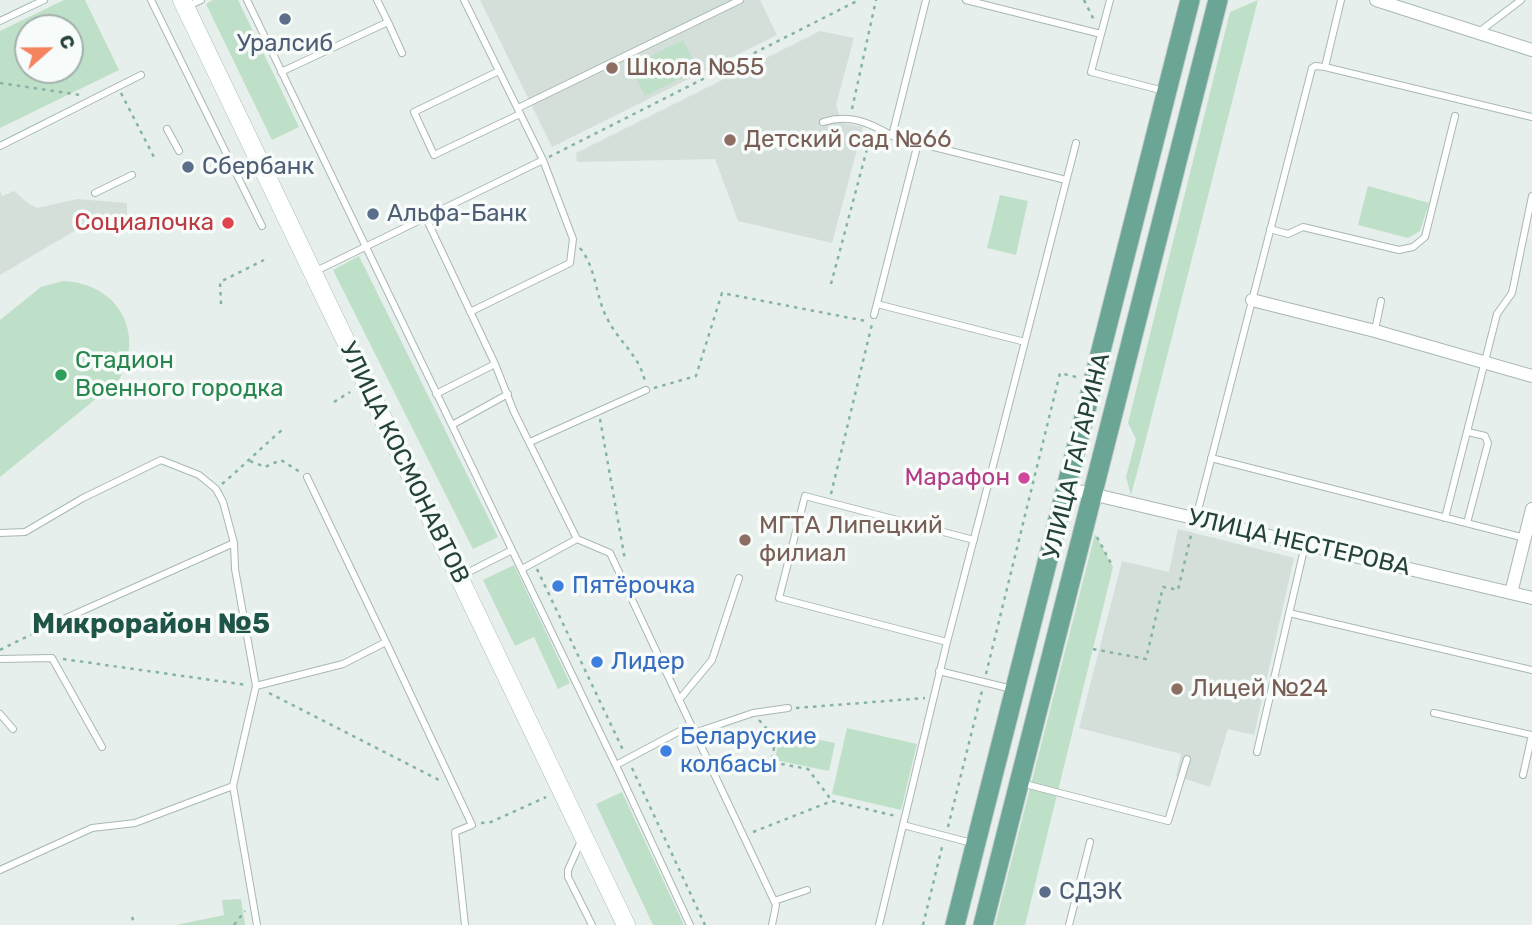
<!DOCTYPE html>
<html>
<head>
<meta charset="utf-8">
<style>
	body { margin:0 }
	#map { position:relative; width:1532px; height:925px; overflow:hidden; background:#e6efeb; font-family:Rubik,sans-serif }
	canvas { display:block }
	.north { position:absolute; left:14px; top:14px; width:70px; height:70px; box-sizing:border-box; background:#f7fbf9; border:2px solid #a3b1ad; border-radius:50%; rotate:69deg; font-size:19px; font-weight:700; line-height:28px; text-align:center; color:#24423a }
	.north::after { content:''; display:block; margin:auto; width:24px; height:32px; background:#f4845f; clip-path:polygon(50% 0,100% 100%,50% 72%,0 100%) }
</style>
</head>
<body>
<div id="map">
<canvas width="1532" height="925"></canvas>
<div class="north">С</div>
</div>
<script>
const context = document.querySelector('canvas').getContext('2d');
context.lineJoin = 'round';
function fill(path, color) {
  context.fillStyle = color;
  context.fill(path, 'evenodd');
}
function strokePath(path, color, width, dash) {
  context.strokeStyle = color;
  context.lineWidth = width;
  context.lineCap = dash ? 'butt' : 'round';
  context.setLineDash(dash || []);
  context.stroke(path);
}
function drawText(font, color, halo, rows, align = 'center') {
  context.font = font + ' Rubik,sans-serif';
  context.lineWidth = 7;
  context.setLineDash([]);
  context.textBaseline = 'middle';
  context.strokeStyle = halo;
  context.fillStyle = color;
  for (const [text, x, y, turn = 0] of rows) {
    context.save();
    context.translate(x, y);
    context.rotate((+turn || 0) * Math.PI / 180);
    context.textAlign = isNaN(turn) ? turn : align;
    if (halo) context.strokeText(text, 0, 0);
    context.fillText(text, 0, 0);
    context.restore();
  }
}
const built = new Path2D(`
	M480 0H760L777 35 552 147Z
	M820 31 854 38 836 105 842 123 863 127 832 243 738 221 715 159 577 162 576 153Z
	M0 190 2 196 14 191 29 204 37 208 77 199 127 203V232L76 230 0 275Z
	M1178 529 1294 558 1254 735 1228 729 1210 787 1176 776 1181 754 1079 728 1122 561 1169 572Z`);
const green = new Path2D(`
	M64 0H85L119 70 0 128V31ZM28 28H70V70H28Z
	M213 0H238L299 127 272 140 206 4Z
	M1258 0 1141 458 1131 495 1126 477 1136 439 1128 423 1230 12Z
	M683 40 698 70 645 96 630 66Z
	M1368 186 1429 203 1420 231 1408 238 1358 225Z
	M1000 195 1028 201 1016 255 987 248Z
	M359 256 498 537 473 549 333 270Z
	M63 281C118 283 146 333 119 380L0 477V320L41 287Z
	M1095 534 1113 567 1025 925H995Z
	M514 565 570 683 558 689 534 637 515 646 483 580Z
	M847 728 917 744 901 810 832 794Z
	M780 732 835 743 829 771 775 760Z
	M622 792 684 925H653L596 804Z
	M241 899 245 925H176L224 915 222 900Z`);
const path = new Path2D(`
	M1084 0 1095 22
	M0 83 80 95
	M121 93 156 161
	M852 109 876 0
	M549 157 859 0
	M580 248C597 269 595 297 608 320 619 342 640 356 645 382
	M831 284 871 134
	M221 304 220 282 264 260
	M654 388 696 376 722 293 866 321
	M334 402 350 392
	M600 419 625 560
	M250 461 265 467 281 460 300 472
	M222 484C243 466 261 448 282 430
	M831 494 872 324
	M1097 537 1113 567
	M537 569 623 750
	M1093 649 1146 659 1163 587 1178 590 1192 531
	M0 650 38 631
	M63 659 247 685
	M986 674 1060 373 1076 377
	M269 693 441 781
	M796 708 925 698
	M759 720 776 739 771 762 808 769 832 801
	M632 768 705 925
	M481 823 491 822 546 797
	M948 827 982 691
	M753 832 832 801 896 816
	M132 917 135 925
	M234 925 245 911
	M923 925 943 843`);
const service = new Path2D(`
	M151 0 262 226
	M247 0 620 774 690 925
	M464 0 543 160 573 239 570 263 470 312
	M966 0 1101 34
	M1110 0 1091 72 1164 91
	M188 6 201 0
	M0 21 44 0
	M388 22 402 53
	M1479 32 1521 0
	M1325 67 1532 117
	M499 71 414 112 434 155 520 114
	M281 72 388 22 377 0
	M518 108 740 0
	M823 122C849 114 869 122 892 136
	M167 129 179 151
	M918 143 1066 180
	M0 146 141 75
	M95 193 132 175
	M425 216 495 364 514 412 577 539 610 553 776 905 772 925
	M1270 229 1288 234 1303 227 1399 250 1413 247 1425 237 1455 116
	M316 271 543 160
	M877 304 1025 342
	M874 315 918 143 892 136 926 0
	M1375 330 1381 301
	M436 394 495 364
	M452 425 508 394
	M530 442 646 390
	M1211 458 1525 538
	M307 477 386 642
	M1196 518 1312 68 1315 66 1325 67 1341 0
	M1445 518 1497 314 1512 293 1532 196
	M1467 523 1488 443 1485 436 1468 432
	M0 533 25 532 83 498 161 460 199 475 216 489 223 502 234 543 235 569 256 686 233 786 257 925
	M974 540 805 496 779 598 947 642C991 476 1033 309 1076 143
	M522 569 577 539
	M461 576 512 550
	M1289 613 1532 670
	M46 627 234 543
	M0 659 52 658 102 747
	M939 671 1012 689
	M256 686 343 664 386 642 472 825 455 832 465 925
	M679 700 712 660 739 578
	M1434 713 1532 735
	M0 714 13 729
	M694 733 753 713 788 708
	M1257 752 1305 545
	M616 765 691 725
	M1523 775 1532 735
	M1021 783 1168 821 1187 759
	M903 825 972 843
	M581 841 568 870V877L592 925
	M0 870 92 828 135 823 233 786
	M774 901 807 890
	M879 925 947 642
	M1069 925 1090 842`);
const minor = new Path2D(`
	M1376 0 1532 50
	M1252 300 1375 331 1532 376
	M1066 488 1532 598
	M1511 593 1532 509`);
const secondary = new Path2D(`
	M182 0 626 925`);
const primary = new Path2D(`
	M955 925 1190 0
	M983 925 1218 0`);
const markers = [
	[285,19,7,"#5c6f8a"],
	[612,68,7,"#8d6e63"],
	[730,140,7,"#8d6e63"],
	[188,167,7,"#5c6f8a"],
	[373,214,7,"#5c6f8a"],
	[228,223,7,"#e0444e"],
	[61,375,7,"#2e9e5b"],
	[1024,478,7,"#d1479c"],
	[745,540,7,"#8d6e63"],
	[558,586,7,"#3f7fe0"],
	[597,662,7,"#3f7fe0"],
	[1177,689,7,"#8d6e63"],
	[666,751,7,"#3f7fe0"],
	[1045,892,7,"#5c6f8a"]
];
const serviceNames = [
	["Уралсиб",285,44,"center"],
	["Сбербанк",202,167],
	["Альфа-Банк",387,214],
	["СДЭК",1059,892]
];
const educationNames = [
	["Школа №55",626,68],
	["Детский сад №66",744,140],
	["МГТА Липецкий",759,526],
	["филиал",759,554],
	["Лицей №24",1191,689]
];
const healthNames = [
	["Социалочка",214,223]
];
const leisureNames = [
	["Стадион",75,361],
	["Военного городка",75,389]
];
const streetNames = [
	["УЛИЦА ГАГАРИНА",1077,456,-76],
	["УЛИЦА КОСМОНАВТОВ",404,463,64],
	["УЛИЦА НЕСТЕРОВА",1299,543,13]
];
const hotelNames = [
	["Марафон",1010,478]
];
const shopNames = [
	["Пятёрочка",572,586],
	["Лидер",611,662],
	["Беларуские",680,737],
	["колбасы",680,765]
];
const quarterNames = [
	["Микрорайон №5",151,625]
];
fill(built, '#d4dfda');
fill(green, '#bfe0c8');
strokePath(service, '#a8b8b2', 8);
strokePath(minor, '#a8b8b2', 14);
strokePath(secondary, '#a4bbb3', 19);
strokePath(primary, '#c2cac8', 21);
strokePath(path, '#86b3a5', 2.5, [3.5, 5]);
strokePath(service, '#fff', 6);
strokePath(minor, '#fff', 12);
strokePath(secondary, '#fff', 18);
strokePath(primary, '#6aa596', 19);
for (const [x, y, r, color] of markers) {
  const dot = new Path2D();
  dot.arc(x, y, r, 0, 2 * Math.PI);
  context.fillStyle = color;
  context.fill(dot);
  strokePath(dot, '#f7fbf9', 2.5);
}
drawText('24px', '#4e5e75', '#f7fbf9', serviceNames, 'left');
drawText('24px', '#785e54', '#f7fbf9', educationNames, 'left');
drawText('24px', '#be3a42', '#f7fbf9', healthNames, 'right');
drawText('24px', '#27864d', '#f7fbf9', leisureNames, 'left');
drawText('24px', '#24423a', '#f7fbf9', streetNames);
drawText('24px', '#b23c85', '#f7fbf9', hotelNames, 'right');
drawText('24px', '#366cbe', '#f7fbf9', shopNames, 'left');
drawText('bold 28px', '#1f5548', '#f7fbf9', quarterNames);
</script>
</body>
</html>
